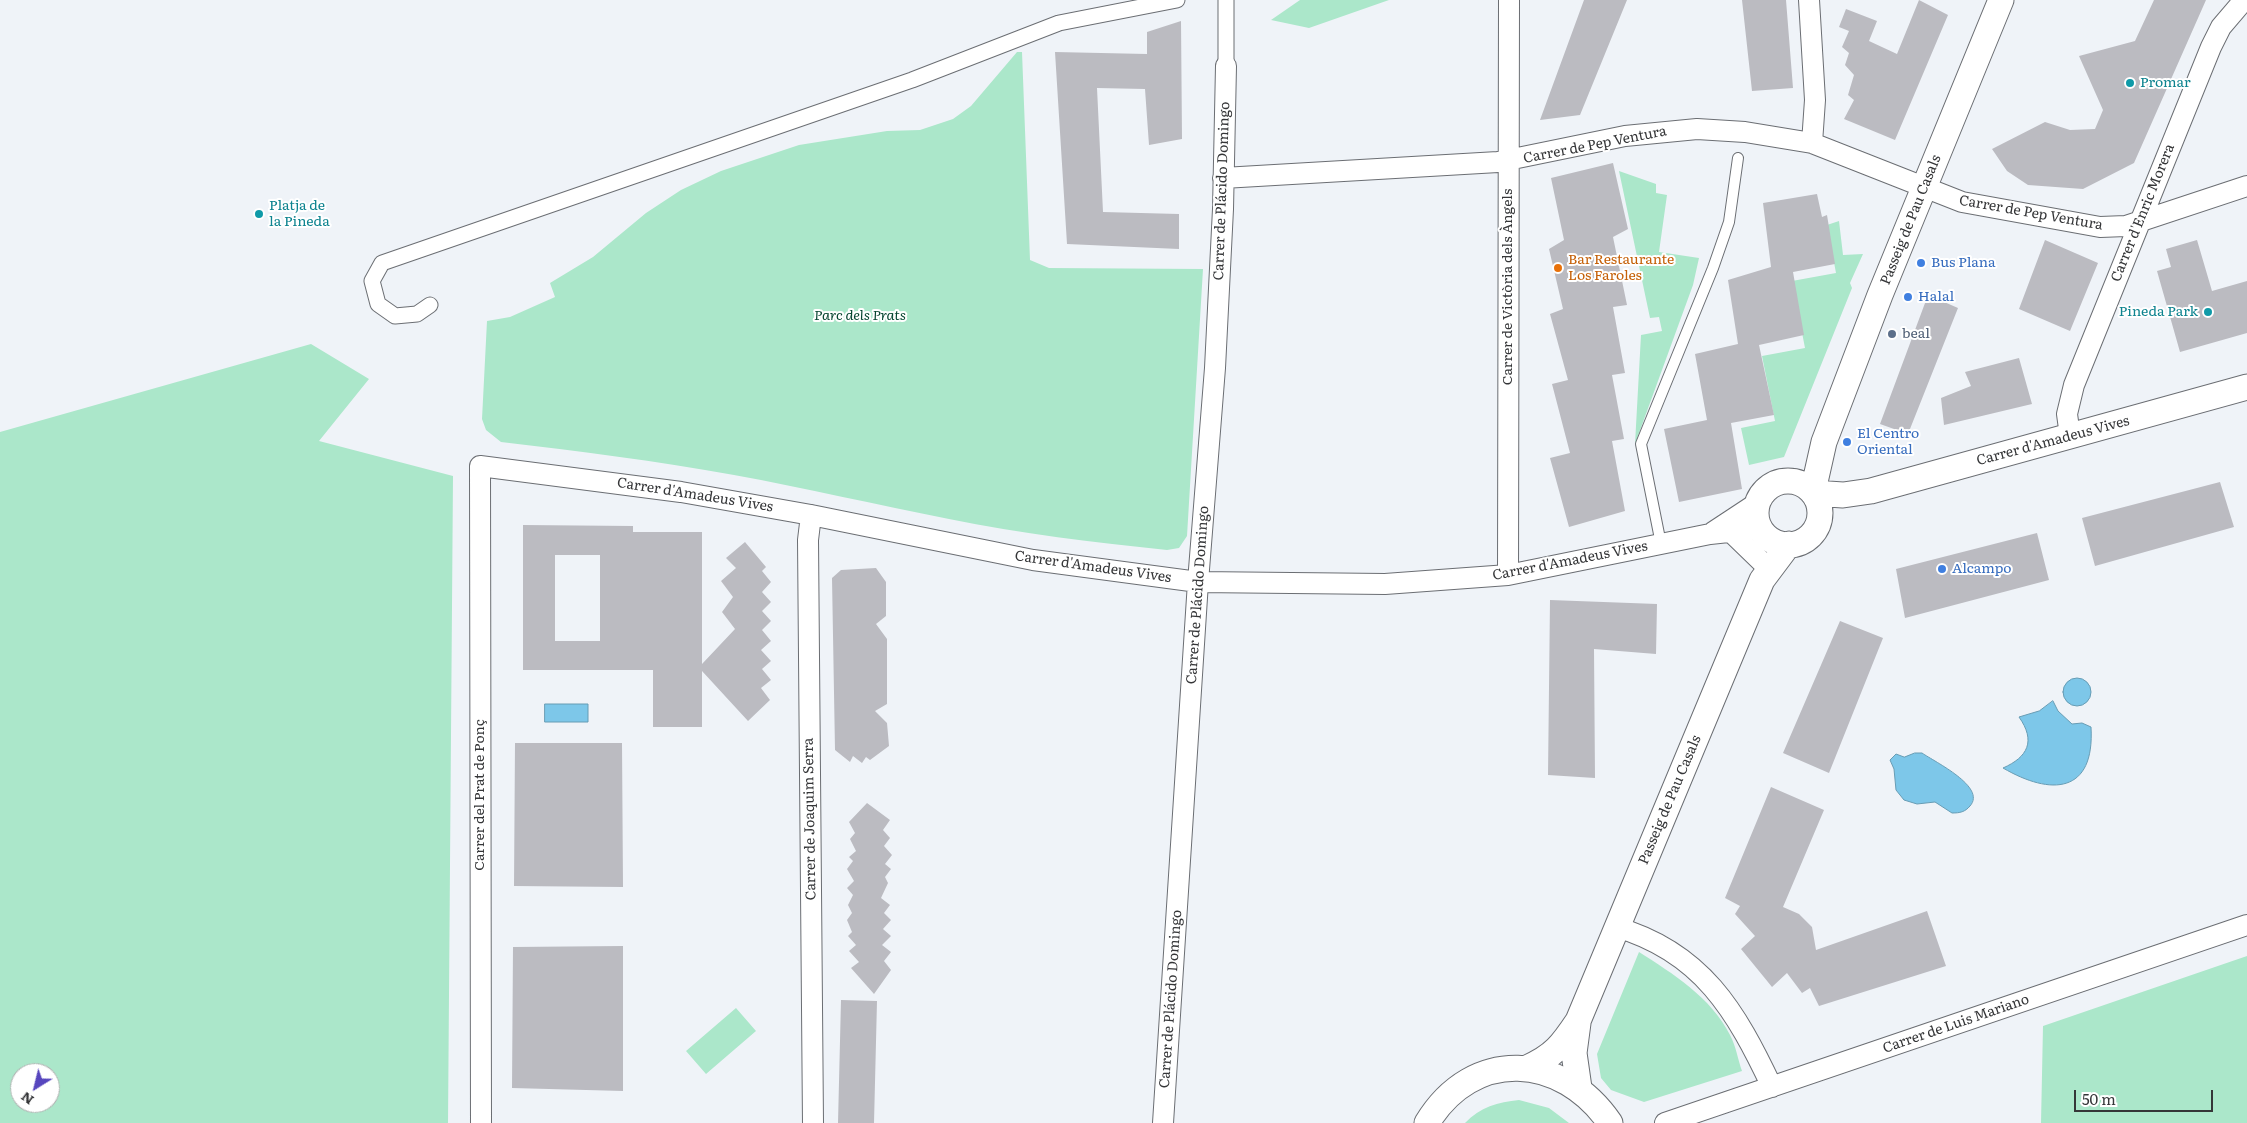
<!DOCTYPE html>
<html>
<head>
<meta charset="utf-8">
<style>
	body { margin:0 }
	#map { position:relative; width:2247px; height:1123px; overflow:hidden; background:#eff3f8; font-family:Literata,serif }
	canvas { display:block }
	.north { position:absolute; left:10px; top:1063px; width:50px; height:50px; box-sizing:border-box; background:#fff; border:1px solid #aeafaf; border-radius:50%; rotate:216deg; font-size:14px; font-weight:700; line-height:20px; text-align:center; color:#353638 }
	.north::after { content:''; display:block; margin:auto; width:18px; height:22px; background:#5746be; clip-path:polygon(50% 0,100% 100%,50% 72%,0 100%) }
	.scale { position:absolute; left:2074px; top:1090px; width:139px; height:22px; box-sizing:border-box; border:2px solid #353638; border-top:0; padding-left:6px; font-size:15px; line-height:18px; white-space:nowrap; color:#353638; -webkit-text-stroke:4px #fff; paint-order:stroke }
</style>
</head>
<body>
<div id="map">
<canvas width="2247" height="1123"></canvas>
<div class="north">N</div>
<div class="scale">50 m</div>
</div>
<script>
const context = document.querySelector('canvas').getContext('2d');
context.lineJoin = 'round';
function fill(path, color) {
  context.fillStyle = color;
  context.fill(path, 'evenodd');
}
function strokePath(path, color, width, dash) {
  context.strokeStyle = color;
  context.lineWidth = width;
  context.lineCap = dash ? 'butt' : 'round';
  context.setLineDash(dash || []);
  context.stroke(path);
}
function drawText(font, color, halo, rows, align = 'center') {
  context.font = font + ' Literata,serif';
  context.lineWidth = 4;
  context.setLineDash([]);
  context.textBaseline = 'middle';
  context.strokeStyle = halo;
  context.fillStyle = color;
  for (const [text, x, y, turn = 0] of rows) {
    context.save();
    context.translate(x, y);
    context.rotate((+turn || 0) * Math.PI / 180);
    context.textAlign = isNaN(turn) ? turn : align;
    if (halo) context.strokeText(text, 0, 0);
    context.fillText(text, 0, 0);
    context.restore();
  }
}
const green = new Path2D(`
	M1300 0H1389L1309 28 1271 20Z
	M1017 52H1022L1030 260 1049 268 1203 269 1187 536 1179 548 1167 550C1094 542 1021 534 949 519 877 505 806 488 734 475 657 461 579 451 501 442L486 430 482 419 487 321 510 317 555 297 550 283 593 257 646 213 681 190 721 171 799 145 887 131 920 130 953 119 971 106Z
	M1619 171 1656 184V193L1667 195 1659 252 1699 258 1693 285 1635 444 1641 335 1662 331 1659 317 1650 318Z
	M1839 221 1843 255 1863 254 1850 283 1852 288 1784 457 1749 465 1741 428 1775 421 1762 356 1805 348 1792 281 1836 273 1827 225Z
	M311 344 369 379 319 441 453 476 448 1123H0V432ZM20 1073H50V1103H20Z
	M1639 952C1672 973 1712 998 1730 1035 1736 1046 1738 1060 1742 1071L1644 1102 1611 1090 1601 1078 1597 1054Z
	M2247 956V1123H2041L2043 1026Z
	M736 1008 756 1031 706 1074 686 1051Z
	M1519 1100 1549 1108 1569 1123H1465C1480 1107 1498 1102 1519 1100Z`);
const water = new Path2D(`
	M2063 692a14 14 0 1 1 28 0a14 14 0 1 1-28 0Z
	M2053 701 2058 711 2072 724 2082 723 2091 727C2095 794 2051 796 2003 768 2028 757 2036 741 2019 717L2039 711Z
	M545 704H588V722H545Z
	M1915 753H1922C1935 762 1987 787 1970 806 1965 812 1960 813 1952 813L1935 802 1917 804 1904 800 1896 790 1894 769 1890 760 1896 754 1904 757Z`);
const building = new Path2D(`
	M1584 0H1627L1580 115 1540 120Z
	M1742 0H1786L1793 88 1752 91Z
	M1919 0 1948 15 1895 140 1844 119 1854 100 1848 95 1854 75 1845 65 1849 53 1842 47 1849 31 1839 27 1846 9 1877 21 1869 41 1897 54Z
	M2154 0H2206L2134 163 2083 189 2028 185 2007 171 1992 149 2045 122 2070 130 2095 129 2103 110 2079 56 2135 41Z
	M1181 21 1182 139 1149 145 1145 89 1097 88 1103 212 1179 214V249L1067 244 1055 52 1147 54V32Z
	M1613 163 1628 229 1613 237 1627 305 1613 307 1625 373 1612 375 1624 439 1612 441 1625 511 1569 527 1550 458 1570 453 1552 384 1568 380 1550 314 1563 309 1549 249 1564 240 1551 178Z
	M1817 194 1822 217 1827 215 1835 264 1793 272 1804 335 1759 345 1774 415 1731 423 1742 489 1679 502 1664 429 1707 420 1695 354 1738 344 1728 280 1771 267 1763 203Z
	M2045 240 2098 263 2070 331 2019 309Z
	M2197 240 2212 291 2247 281V333L2180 352 2157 271 2171 267 2166 249Z
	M1928 295 1958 308 1908 434 1880 424Z
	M2019 358 2032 404 1944 425 1941 398 1971 386 1965 372Z
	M2220 482 2234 527 2095 566 2082 518Z
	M523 525 633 526V532H702V664L735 629 722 612 733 597 721 581 736 568 726 558 745 542 766 567 762 571 771 582 762 592 771 602 762 611 771 621 762 630 771 641 761 650 771 661 762 669 771 680 761 688 770 700 748 721 702 671V727H653V670H523ZM555 555H600V641H555Z
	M2037 533 2049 580 1905 618 1896 569Z
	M876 568 886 582V616L876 624 887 639V704L875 711 887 723 889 746 870 760 866 757 862 763 853 756 850 762 835 750 832 578 841 570Z
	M1550 600 1657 604 1656 654 1594 649 1595 778 1548 775Z
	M1840 621 1883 638 1829 773 1783 753Z
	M515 743H622L623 887 514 886Z
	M1771 787 1824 810 1783 907 1799 914 1812 927 1816 950 1927 911 1946 966 1819 1006 1810 988 1802 993 1787 973 1772 987 1741 949 1755 936 1735 914 1740 906 1725 898Z
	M867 803 890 820 883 830 890 838 884 846 892 855 885 864 891 869 885 877 888 883 881 898 890 905 884 913 891 920 883 929 891 936 882 945 891 952 884 961 891 970 874 994 851 968 859 962 849 951 856 945 848 936 852 932 847 920 852 913 848 905 853 895 847 888 854 881 847 869 853 861 849 857 856 851 850 839 855 833 849 822Z
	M623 946V1091L512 1088 513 947Z
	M841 1000 877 1001 874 1123H838Z`);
const service = new Path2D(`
	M1661 544 1641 444 1713 268 1729 222 1738 158`);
const pedestrian = new Path2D(`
	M1226 0V66
	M430 305 417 314 395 316 378 304 372 281 382 263 912 80 1059 23 1177 0`);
const minor = new Path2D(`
	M1809 0 1815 100 1812 143
	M1223 178 1498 162 1625 136 1697 129 1745 132 1812 143 1962 202 2100 227 2126 226 2247 186
	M2070 436 2067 414 2074 385 2211 47 2221 27 2244 0
	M811 515 808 540 813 1123
	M1713 532 1757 503
	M1731 532 1763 563
	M1508 575 1509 0
	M1616 927C1702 952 1736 1011 1772 1087
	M481 1123 480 466 681 492 811 515 1033 560 1198 582 1385 584 1508 575 1710 534 1747 530 1758 523
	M1163 1123 1198 582 1215 368 1223 209 1226 66
	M1665 1123 2247 925`);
const tertiary = new Path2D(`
	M1756 513a32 32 0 1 1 64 0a32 32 0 1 1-64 0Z
	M1810 490 1815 482 1824 442 1880 295 2001 0
	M1813 493 1843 495 1871 491 2247 387
	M1578 1023 1574 1053 1579 1088
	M1527 1068C1554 1056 1562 1045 1578 1021L1762 580 1789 544
	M1427 1123C1473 1047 1562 1053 1610 1123`);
const markers = [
	[2130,83,5,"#0f9aa8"],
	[259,214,5,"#0f9aa8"],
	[1921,263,5,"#3f7fe0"],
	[1558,268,5,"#e8710a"],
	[1908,297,5,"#3f7fe0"],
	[2208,312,5,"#0f9aa8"],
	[1892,334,5,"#5c6f8a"],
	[1847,442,5,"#3f7fe0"],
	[1942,569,5,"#3f7fe0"]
];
const cultureNames = [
	["Promar",2140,83],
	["Platja de",269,206],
	["la Pineda",269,222],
	["Pineda Park",2198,312,"right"]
];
const streetNames = [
	["Carrer de Pep Ventura",1595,145,-11],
	["Carrer de Plácido Domingo",1222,191,-88],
	["Carrer de Pep Ventura",2031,213,10],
	["Carrer d'Enric Morera",2143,213,-68],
	["Passeig de Pau Casals",1911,220,-68],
	["Carrer de Victòria dels Àngels",1508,287,-90],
	["Carrer d'Amadeus Vives",2053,441,-15],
	["Carrer d'Amadeus Vives",695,495,9],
	["Carrer d'Amadeus Vives",1570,561,-11],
	["Carrer d'Amadeus Vives",1093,567,8],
	["Carrer de Plácido Domingo",1198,595,-86],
	["Carrer del Prat de Ponç",480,795,-90],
	["Passeig de Pau Casals",1670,800,-67],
	["Carrer de Joaquim Serra",810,819,-91],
	["Carrer de Plácido Domingo",1171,999,-86],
	["Carrer de Luis Mariano",1956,1024,-19]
];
const foodNames = [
	["Bar Restaurante",1568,260],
	["Los Faroles",1568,276]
];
const shopNames = [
	["Bus Plana",1931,263],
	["Halal",1918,297],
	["El Centro",1857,434],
	["Oriental",1857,450],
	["Alcampo",1952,569]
];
const parkNames = [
	["Parc dels Prats",860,316]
];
const serviceNames = [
	["beal",1902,334]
];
fill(green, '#abe7ca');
fill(water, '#7dc7e9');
strokePath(water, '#679cb4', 1);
fill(building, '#bbbbc1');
strokePath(service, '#6b6e73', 12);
strokePath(pedestrian, '#6b6e73', 17);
strokePath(minor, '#6b6e73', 22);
strokePath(tertiary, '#6b6e73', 27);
strokePath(service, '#fff', 10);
strokePath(pedestrian, '#fff', 15);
strokePath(minor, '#fff', 20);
strokePath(tertiary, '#fff', 25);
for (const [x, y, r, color] of markers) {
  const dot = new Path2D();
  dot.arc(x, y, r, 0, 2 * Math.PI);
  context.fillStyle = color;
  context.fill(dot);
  strokePath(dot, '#fff', 2);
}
drawText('14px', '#0d838f', '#fff', cultureNames, 'left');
drawText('14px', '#353638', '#fff', streetNames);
drawText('14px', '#c56008', '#fff', foodNames, 'left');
drawText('14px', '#366cbe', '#fff', shopNames, 'left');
drawText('italic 14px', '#05442f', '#fff', parkNames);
drawText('14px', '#4e5e75', '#fff', serviceNames, 'left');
</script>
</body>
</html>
